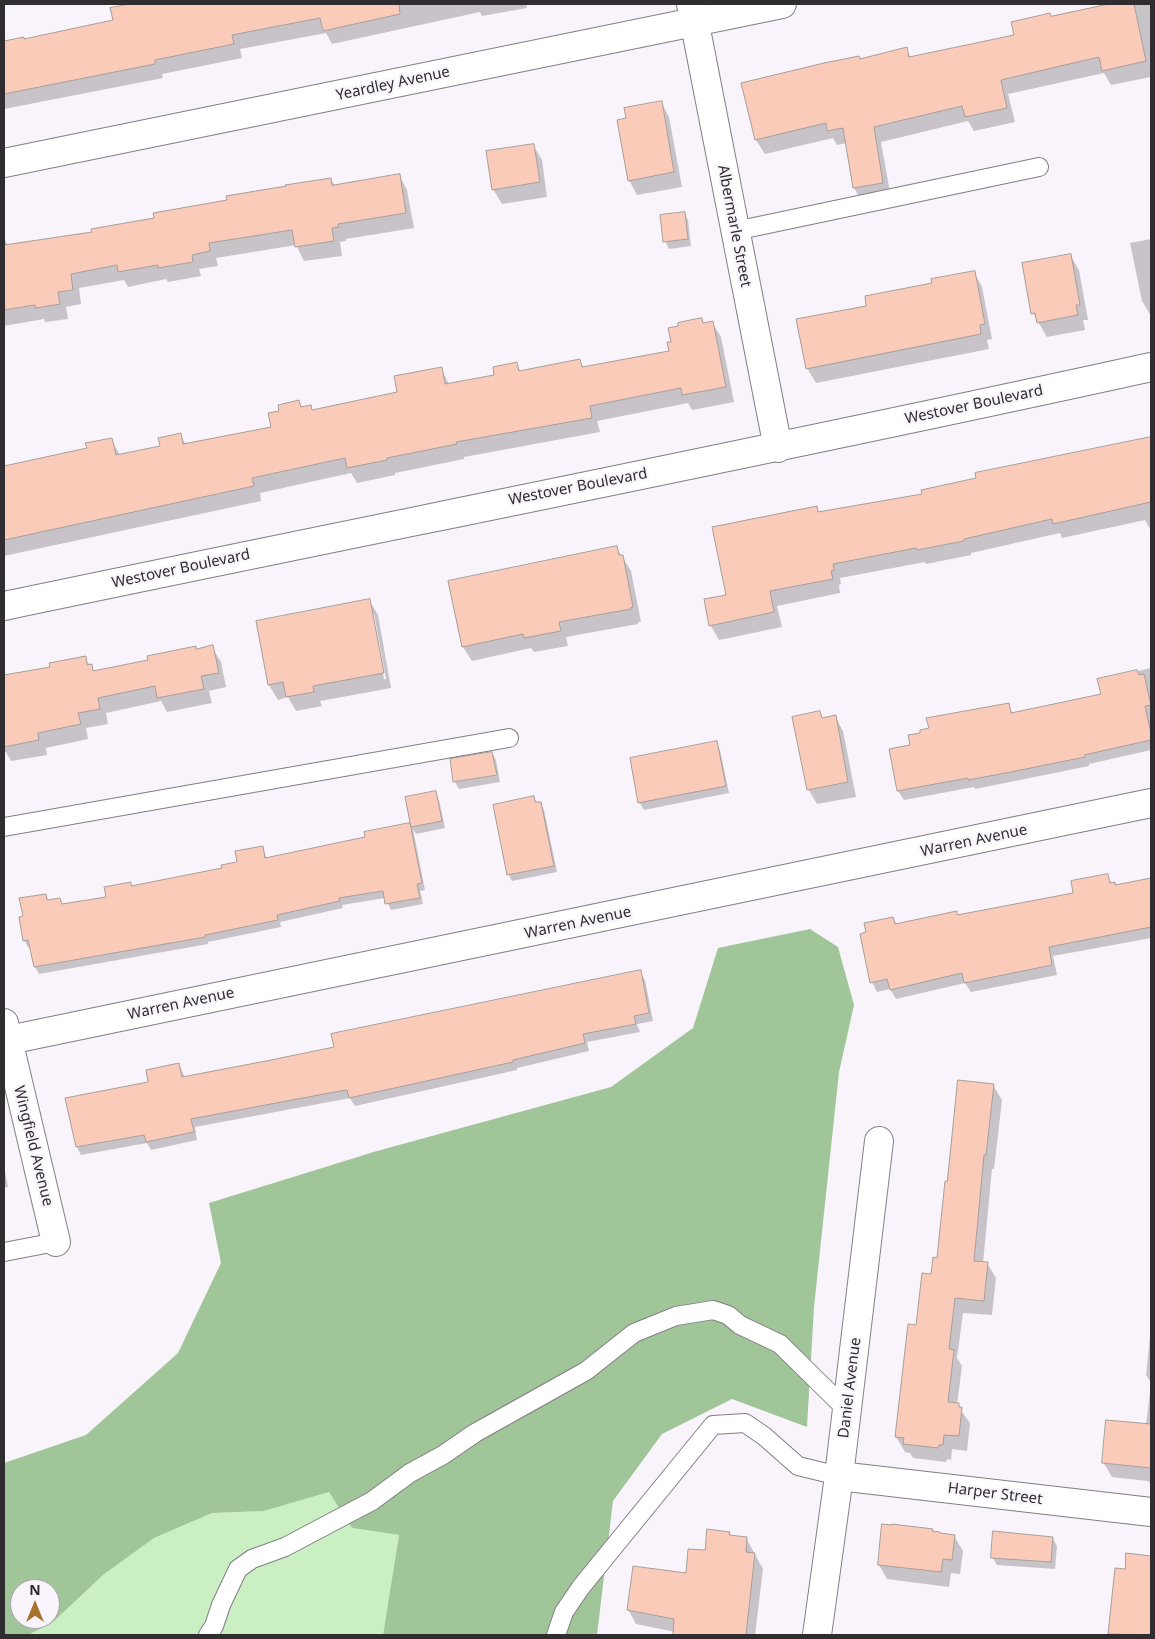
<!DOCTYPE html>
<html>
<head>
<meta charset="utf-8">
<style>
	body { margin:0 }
	#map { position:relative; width:1155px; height:1639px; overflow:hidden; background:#f9f4fb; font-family:"Noto Sans",sans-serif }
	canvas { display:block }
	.frame { position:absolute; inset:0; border:5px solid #2f2d30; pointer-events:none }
	.north { position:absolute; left:10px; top:1579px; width:50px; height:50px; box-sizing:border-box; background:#f9f4fb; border:1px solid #a8a4aa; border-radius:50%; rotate:0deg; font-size:14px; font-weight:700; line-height:20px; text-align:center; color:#2f2d30 }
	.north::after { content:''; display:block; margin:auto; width:18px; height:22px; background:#a7732c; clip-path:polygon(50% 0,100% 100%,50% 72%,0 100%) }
</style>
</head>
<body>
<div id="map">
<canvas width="1155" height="1639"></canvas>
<div class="frame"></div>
<div class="north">N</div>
</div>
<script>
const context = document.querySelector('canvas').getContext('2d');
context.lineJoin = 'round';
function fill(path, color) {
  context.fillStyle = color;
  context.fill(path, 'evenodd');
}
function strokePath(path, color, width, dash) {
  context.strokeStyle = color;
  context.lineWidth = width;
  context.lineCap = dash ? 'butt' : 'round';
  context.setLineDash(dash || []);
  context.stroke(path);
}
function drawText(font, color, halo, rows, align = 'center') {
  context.font = font + ' "Noto Sans",sans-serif';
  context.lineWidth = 4.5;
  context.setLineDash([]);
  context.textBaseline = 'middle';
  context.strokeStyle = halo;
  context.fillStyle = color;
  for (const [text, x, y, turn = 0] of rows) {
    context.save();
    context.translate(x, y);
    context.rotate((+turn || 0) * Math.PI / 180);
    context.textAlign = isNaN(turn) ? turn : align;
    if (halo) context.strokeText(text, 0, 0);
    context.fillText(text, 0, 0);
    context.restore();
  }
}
const green = new Path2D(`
	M329 1492 352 1528 399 1535 383 1635H28L52 1623 103 1575 154 1538 212 1513 264 1511Z`);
const forest = new Path2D(`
	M810 929 838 947 854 1005 839 1072 814 1307 807 1427 732 1399 662 1434 613 1501 597 1635H383L399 1535 352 1528 329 1492 264 1511 212 1513 154 1538 103 1575 52 1623 28 1635H4V1463L86 1435 178 1353 221 1263 209 1203 377 1151 611 1087 693 1028 718 948ZM20 1589H50V1619H20Z`);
const shadow = new Path2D(`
	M136 4H526L527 8 482 16 480 12 332 44 326 33 240 49 242 58 162 74 163 78 4 109V42L24 38V40L114 21 112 9Z
	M1115 4H1151V77L1111 85 1104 73 1008 94 1015 122 974 131 968 121 881 142 891 198 863 203 854 188 847 143 837 145 833 138 765 154 756 140 860 60 906 49 911 58 1016 36 1051 17Z
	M661 102 669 117 682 187 637 195 629 180 628 119Z
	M533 145 542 160 547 197 502 204 493 189Z
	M399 175 407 190 414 228 346 239V241L340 242 342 256 304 261 296 245 216 258 218 266 199 269 201 276 168 282 166 279 128 287 124 280 79 288 81 304 66 307 68 319 45 322 44 319 4 326V238L8 246 93 233 228 201 331 179 335 186Z
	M684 213 688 220 691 246 669 249 665 241Z
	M1151 239V316L1142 301 1130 243Z
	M1070 255 1079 270 1088 320H1083L1085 330 1047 337 1033 313Z
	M974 272 982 287 992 339 987 340 989 349 816 383 807 368 868 307Z
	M701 320 704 324 712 322 721 337 734 402 692 410 688 403 597 421 600 432 464 457V459L395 473V475L357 483 351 473 260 493 261 501 4 556V473L25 469 88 449 111 439 120 455 162 447 180 434 186 445 273 428 280 412 299 402 303 408 311 407 313 411 399 393 441 369 449 384 496 376 516 364 521 372 579 360 584 368 671 352 672 343Z
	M1149 438 1151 441V531L1145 520 1062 538 1060 533 971 553V555L926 564 925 562 840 578 841 584 839 585 840 593 777 606 782 627 719 640 711 626 705 600 728 596 816 507 820 513 923 495Z
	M616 547 631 571 641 622H638V624L566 637 568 646 534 652 531 648 472 661 463 647Z
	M369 600 378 615 391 688 320 701 322 706 296 711 288 697 278 700 269 685 257 622ZM372 614H374L386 679H384Z
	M195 647 197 650 212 647 221 662 226 687 209 691 212 703 167 712 161 701 106 713 108 724 86 728 88 739 46 748 47 755 11 761 6 752H4V676L51 668 85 658 95 672 149 661Z
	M1151 668V750L1089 764V766L975 789 974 787 904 800 898 791 912 746 921 734 1008 704 1013 714 1102 695 1099 680Z
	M820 713 823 719 835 716 843 731 856 797 817 804 808 789Z
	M716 743 720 750 729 793 644 810 640 803Z
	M492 753 496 760 500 782 459 789 455 782 451 760Z
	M435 793 439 800 445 828 416 834 413 829 425 890 420 891 423 904 391 910 385 898 342 905 343 908 280 922 281 927 208 942V944L39 974 35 967 31 947H28L24 940V917L45 895 49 901 60 899 63 905 107 898 130 884 132 887 223 869 238 863 262 847 267 859 367 838 409 824 412 829 406 798Z
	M534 798 537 803H540L544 810 557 872 512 881 508 874Z
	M1107 876 1112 884 1116 887 1151 879V938L1053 956 1057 975 971 992 965 983 896 999 890 989 877 992 872 982 893 918 897 925 956 913 958 916 1074 894Z
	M640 972 645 980 653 1021 637 1024 640 1032 587 1042 589 1051 517 1068V1070L355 1106 350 1098 345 1099 195 1127 197 1140 151 1150 147 1143 81 1155 77 1147 150 1083 179 1064 185 1078 335 1048Z
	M993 1085 1002 1100 994 1169H992L983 1263H987L996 1278 992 1315 963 1313 957 1358 962 1366 957 1405 970 1423 967 1451 952 1449 951 1460 947 1459 946 1462 913 1458 910 1453 905 1452 896 1437 909 1326 917 1327 938 1259 948 1183Z
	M4 1166 8 1187H4Z
	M1151 1326V1484L1148 1481 1112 1477 1103 1462 1146 1425 1151 1383 1146 1375Z
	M932 1530 934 1532 954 1536 963 1551 960 1574 951 1573 949 1587 887 1579 879 1565Z
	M729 1533 731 1536 746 1538 763 1569 755 1635H674L675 1632 636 1624 628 1609 687 1574 706 1552Z
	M1053 1539 1057 1546 1055 1569 997 1565 993 1558Z
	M1128 1554 1151 1557V1635L1109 1634 1116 1569 1126 1570Z`);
const building = new Path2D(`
	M130 4H399L400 14 323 31 320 18 232 35 234 44 155 60V64L4 94V41L24 37V39L113 20 110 8Z
	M1109 4H1134L1146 61 1102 71 1099 57 1001 80 1007 108 965 117 962 106 874 127 883 183 853 188 843 128 827 131 826 123 755 140 741 83 824 63 859 56 860 59 907 47 909 57 1014 35 1011 22 1050 13 1051 16Z
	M662 101 674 172 628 181 617 120 626 118 624 108Z
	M534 144 540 182 492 190 486 151Z
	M400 174 406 213 338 224 339 227 332 228 334 241 295 247 292 230 209 243 210 251 192 255 193 262 158 268V265L118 272 117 265 71 274 73 290 58 292 60 304 36 308 35 305 4 310V245L92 232 91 229 154 218 153 213 227 200 226 196 286 186 285 185 331 178 332 185Z
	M685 212 688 239 663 242 660 215Z
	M1071 254 1080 305H1076L1078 315 1037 323 1035 313 1031 314 1022 263Z
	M975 271 985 324 980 325 981 334 806 369 796 319 866 306 865 296 932 283 931 279Z
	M702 318 703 323 713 321 726 387 682 395 681 388 590 406 592 418 456 442 457 444 387 458V460L347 468 345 458 252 478 254 486 4 540V466L87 448 85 443 112 438 116 455 160 446 158 438 181 433 183 444 271 427 268 413 279 411 278 405 299 400 301 407 311 405 312 410 397 392 394 376 442 367 445 384 494 375 493 367 517 362 519 371 580 359 582 367 669 351 667 342H671L668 328 678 326V323Z
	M1151 437V502L1053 524 1052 519 964 539V541L917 550 916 548 833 564 834 570 831 571 833 579 770 591 774 612 709 626 704 599 726 595 712 527 817 506 818 512 922 494 921 490 976 478 975 473Z
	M617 546 619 555H623L633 607 630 608 631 609 559 622 561 631 524 638 523 634 462 647 448 581Z
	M370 599 384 673 313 686 314 692 286 697 283 682 268 685 256 621Z
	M213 645 219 673 201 676 204 689 157 698 155 686 98 698 100 709 78 713 81 724 38 733 39 740 4 747V675L50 667 49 663 86 656 87 665 92 664 93 671 148 660 147 656 196 646V649Z
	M1137 670 1139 675 1144 674 1151 705 1145 706 1151 733V740L1084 755 1085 757 1011 772 968 780V778L897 791 889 749 910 745 908 735 920 733V730L929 728 926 718 1009 703 1011 713 1101 694 1097 679Z
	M820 711 822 718 836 715 848 782 807 790 792 717Z
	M717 741 726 786 638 803 630 758Z
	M492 752 497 775 453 782 450 759Z
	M436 791 442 821 411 827 405 797Z
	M534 796 535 802H541L554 866 507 875 493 805Z
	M410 823 422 883 417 884 420 898 385 904 383 891 339 898 340 901 277 915 278 920 205 935V937L34 967 28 940 23 941 19 917 23 916 19 898 46 894 47 900 60 898 62 904 106 897 104 887 131 882V886L222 868 221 865 237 862 235 851 263 846 265 858 365 837 364 832Z
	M1108 874 1110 883 1115 882V885L1151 878V927L1049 947 1052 965 964 983 962 973 890 990 887 979 870 983 860 934 866 932 864 923 893 917 895 924 957 911V915L1073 893 1071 881Z
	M641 970 649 1013 634 1016 636 1024 583 1034 585 1043 513 1060V1062L349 1098 347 1090 340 1091 191 1119 194 1132 146 1142 144 1135 76 1147 65 1098 148 1082 146 1070 179 1063 182 1077 266 1061 334 1047 331 1034Z
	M958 1080 994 1084 986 1155H984L974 1261 988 1262 984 1301 955 1298 949 1349 954 1350 948 1402 959 1403V1407H962L959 1436 944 1435 943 1445H939L938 1448 903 1444 904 1438 895 1437 908 1324 916 1325 922 1273 931 1274 933 1257 937 1258 945 1181H947Z
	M1106 1420 1151 1424V1468L1102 1463Z
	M882 1524 892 1525V1524L933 1529 932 1531 940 1532V1533L955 1535 952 1560 943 1559 941 1572 878 1565Z
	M707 1529 730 1532 729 1535 747 1537 746 1552 755 1553 746 1635H673L674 1619 627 1610 633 1566 686 1573 688 1549 705 1550Z
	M993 1531 1053 1537 1051 1562 991 1558Z
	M1126 1553 1151 1556V1635L1108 1634 1115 1568 1125 1569Z`);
const service = new Path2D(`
	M735 231 1039 167
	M4 827 509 738
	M4 1252 56 1242
	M208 1635 214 1626 221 1605 238 1569 252 1559 285 1547 372 1501 410 1473 443 1455 475 1433 586 1371 634 1333 676 1316 713 1310 728 1315 740 1325 780 1344 847 1410
	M556 1635 564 1612 581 1587 713 1425 745 1423 764 1436 798 1466 839 1476`);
const minor = new Path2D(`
	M691 4 778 448
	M4 163 782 4
	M4 606C386 526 770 451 1151 367
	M4 1023 56 1242
	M4 1041 1151 803
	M839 1476 1151 1512
	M817 1635 839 1476 879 1141`);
const streetNames = [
	["Yeardley Avenue",393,84,-12],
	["Albermarle Street",734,226,79],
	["Westover Boulevard",974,405,-12],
	["Westover Boulevard",578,487,-11],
	["Westover Boulevard",181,569,-12],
	["Warren Avenue",974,841,-12],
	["Warren Avenue",578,923,-12],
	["Warren Avenue",181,1004,-12],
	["Wingfield Avenue",33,1146,76],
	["Daniel Avenue",850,1388,-83],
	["Harper Street",995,1494,7]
];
fill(green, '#caefc2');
fill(forest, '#a0c598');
fill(shadow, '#0003');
fill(building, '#fbcbb9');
strokePath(building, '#a69e9b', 1);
strokePath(service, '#827e84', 20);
strokePath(minor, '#827e84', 30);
strokePath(service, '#fff', 18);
strokePath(minor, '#fff', 28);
drawText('15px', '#2f2d30', '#f9f4fb', streetNames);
</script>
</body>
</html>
